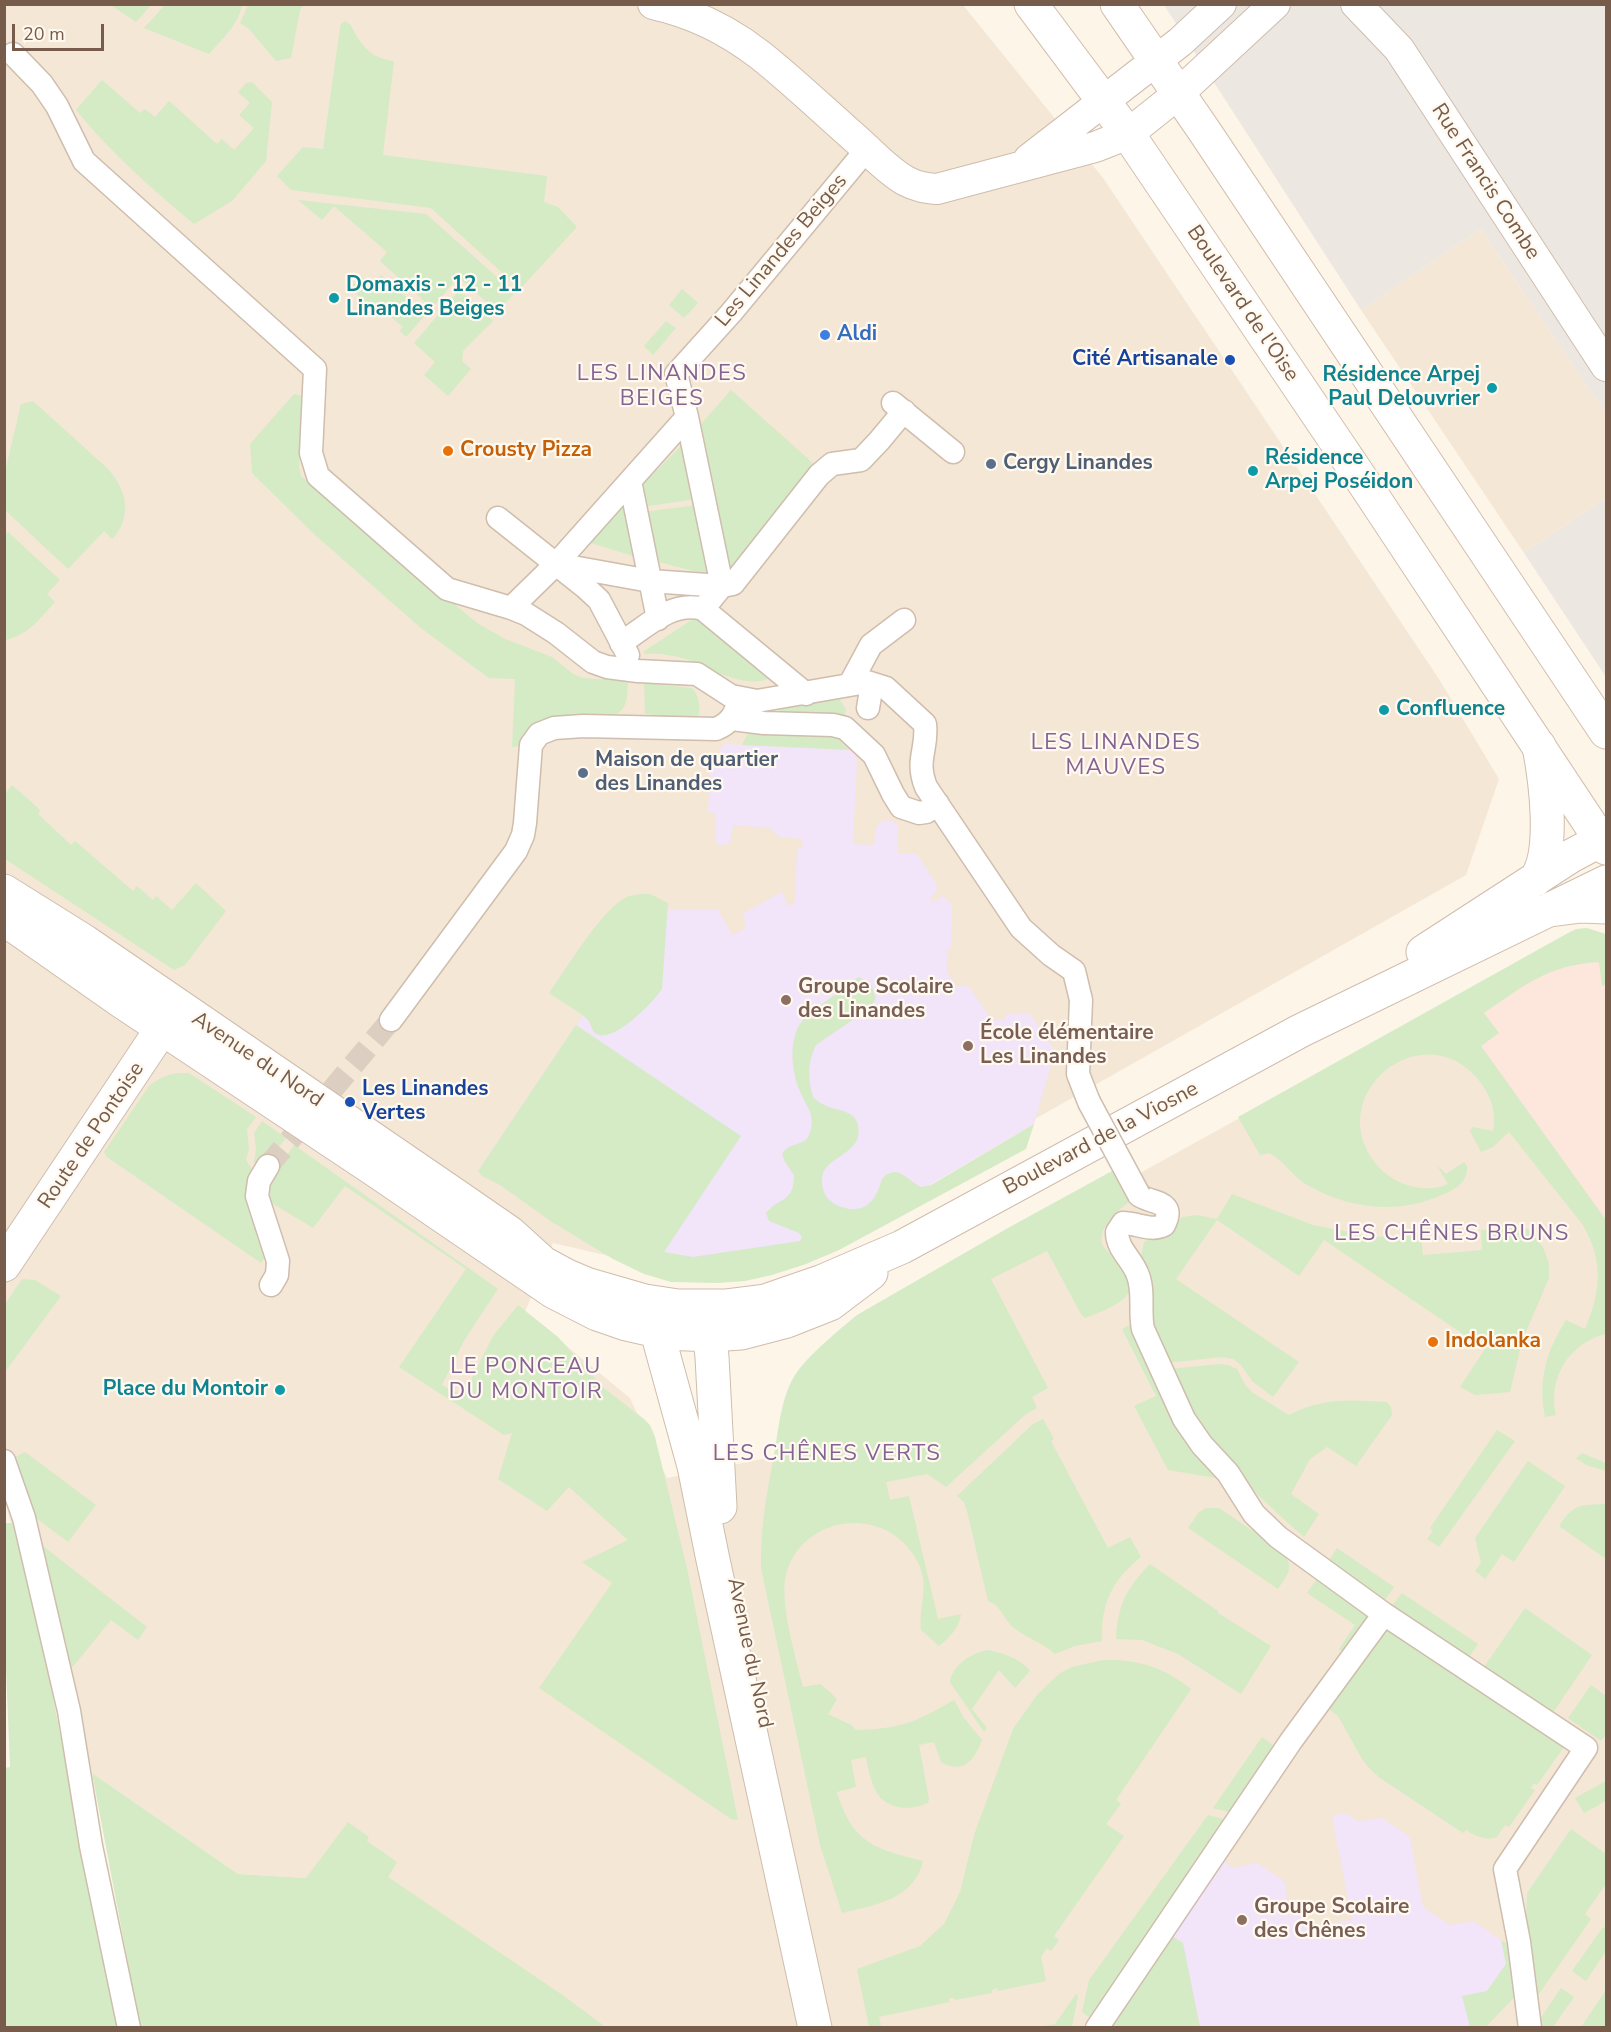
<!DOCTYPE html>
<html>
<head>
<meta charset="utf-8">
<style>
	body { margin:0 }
	#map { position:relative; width:1611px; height:2032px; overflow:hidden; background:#fdf5e8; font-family:"Nunito Sans",sans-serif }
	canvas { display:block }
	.frame { position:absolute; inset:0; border:6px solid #775c4b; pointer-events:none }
	.scale { position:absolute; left:12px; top:24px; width:92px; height:27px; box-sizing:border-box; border:3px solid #775c4b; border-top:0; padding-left:8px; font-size:18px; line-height:21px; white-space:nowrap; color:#775c4b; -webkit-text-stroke:4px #fff9ef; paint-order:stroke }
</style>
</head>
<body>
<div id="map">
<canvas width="1611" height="2032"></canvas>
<div class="frame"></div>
<div class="scale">20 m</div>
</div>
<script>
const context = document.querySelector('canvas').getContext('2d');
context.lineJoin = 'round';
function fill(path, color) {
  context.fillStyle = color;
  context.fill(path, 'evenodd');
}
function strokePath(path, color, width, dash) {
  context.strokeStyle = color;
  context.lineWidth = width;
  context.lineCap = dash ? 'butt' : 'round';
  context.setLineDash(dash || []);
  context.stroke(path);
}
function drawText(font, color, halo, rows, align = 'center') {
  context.font = font + ' "Nunito Sans",sans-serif';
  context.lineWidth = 4.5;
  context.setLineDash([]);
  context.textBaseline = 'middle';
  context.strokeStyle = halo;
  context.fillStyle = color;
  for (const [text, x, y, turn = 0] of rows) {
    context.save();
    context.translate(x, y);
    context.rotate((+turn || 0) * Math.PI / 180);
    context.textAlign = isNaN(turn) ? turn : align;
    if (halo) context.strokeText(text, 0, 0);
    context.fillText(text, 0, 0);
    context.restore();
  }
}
const residential = new Path2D(`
	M4 5H963L1103 178 1439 679 1499 779 1466 875 844 1227 687 1274 553 1243 525 1312 630 1398 667 1478 793 1453 848 1334 1443 1006 1606 1236V2027H536L306 1878 238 1874 92 1773 65 1639 38 1643 4 1495Z
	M1481 229 1606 414V498L1524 553 1361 310Z`);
const commercial = new Path2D(`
	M1606 951V1236L1443 1006Z`);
const industrial = new Path2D(`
	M1164 5H1606V414L1481 229 1361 310Z
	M1606 498V677L1524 553Z`);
const education = new Path2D(`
	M724 744 852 750 855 754 857 761 853 844 874 845 876 828 880 821 890 820 898 825V853L917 854 937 885 936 893 930 897 933 902 943 896 952 904 951 947 948 948 947 971 957 987 965 985 970 988 992 1020H1005L1007 1013 1030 1014 1055 1051 1034 1124 817 1251 672 1263 498 1142 650 915 664 909 718 910 732 935 745 929 744 913 782 892 788 906 795 902 797 848H802L803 839 781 837 772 832 771 828 733 825 731 841 723 846 716 843 715 840 716 814 708 812 711 768 718 767 720 750Z
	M1345 1813 1358 1821 1382 1818 1410 1837 1423 1907 1450 1925 1474 1921 1501 1940 1506 1964 1487 1991 1467 2011 1470 2027 1119 2028 1177 1939 1169 1934 1220 1859 1233 1868 1257 1863 1285 1882 1288 1907 1315 1926 1352 1920 1332 1816Z`);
const green = new Path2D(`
	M111 5H151L136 22Z
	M165 5V4L242 5C239 24 222 39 209 54L144 28Z
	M248 5H303L300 10 291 58 276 61 249 29 240 23Z
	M345 21C353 25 353 30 357 37 368 53 375 58 394 61L383 155 547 176 544 202 558 207 577 227 520 289 431 208 291 190 277 176 303 147 323 149 340 28 341 24Z
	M102 80 140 113 145 109 155 117 169 101 217 144 222 139 234 150 254 128 239 115 250 103 238 92 246 83 252 82 272 102 266 161 232 201 194 224C152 189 111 153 76 110Z
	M298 200 426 214 515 293 497 311 458 277 432 308 380 261 387 252 334 206 322 220Z
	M381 275 426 314 406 337 400 331 403 327 380 308 376 311 350 288 361 276 372 285Z
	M682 289 698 303 684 318 669 305Z
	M457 293 465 295 493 321 463 351 462 361 471 369 448 396 424 375 435 362 414 343Z
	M666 321 676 328 653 355 644 346Z
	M731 390 815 465 726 576 701 424Z
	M294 394 303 396 299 467 301 476 477 623 505 639 552 657 573 674 583 678 628 681C627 695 629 706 617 714L546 720 527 735 519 746 512 747 515 679 489 678 422 629 314 534 252 473 250 444Z
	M33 401 107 468C126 488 134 516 112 539L104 531 68 569 5 510V472L21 404Z
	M687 440 696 499 642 507 639 488Z
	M627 502 636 557 588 542Z
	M697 505 709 575 651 560 643 512Z
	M8 532 60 580 47 594 55 602C38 620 30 634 5 640L4 535Z
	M696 617 771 678C744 690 711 668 686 659 672 655 659 653 645 654L643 652Z
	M644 683 692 688C699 696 700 705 699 715L692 719 645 714Z
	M839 698 846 710 844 717 772 715 784 707Z
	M755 732 835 736 848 749 852 750 742 745 747 735Z
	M12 785 38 808 40 811 38 814 71 845 75 841 133 891 137 886 153 900 156 896 172 910 196 883 226 911 185 965 174 970 5 859V794Z
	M641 894H650L668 903 662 989C654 1001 612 1046 595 1033 591 1029 591 1024 588 1020 578 1010 561 1002 549 993 566 970 602 908 627 897 631 895 636 895 641 894Z
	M1587 928 1606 934V984L1602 986 1599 962C1548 965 1525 985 1484 1013L1499 1033 1481 1046 1606 1220V1334C1570 1342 1547 1378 1556 1415L1545 1417C1538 1379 1546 1352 1566 1320L1585 1329C1601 1290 1604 1263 1583 1225L1509 1132 1493 1147 1481 1152 1470 1131 1473 1127 1493 1131C1498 1107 1486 1085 1469 1070 1418 1026 1340 1084 1365 1146 1371 1160 1381 1172 1395 1180 1411 1188 1431 1192 1448 1184L1437 1165 1446 1174 1464 1162 1467 1166C1468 1182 1456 1189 1442 1195 1397 1215 1346 1209 1304 1183 1291 1174 1283 1160 1269 1153L1260 1155 1238 1117 1568 933 1576 929Z
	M859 977 871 984 876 998 870 1008 816 1045C807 1062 808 1079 813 1097 816 1100 820 1103 824 1105 836 1111 854 1109 858 1125 859 1130 859 1137 856 1142 844 1161 814 1160 824 1192 827 1202 839 1207 849 1209 870 1211 877 1196 882 1179 897 1162 907 1180 921 1187L931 1185 1034 1124 1026 1149 839 1250 806 1264 772 1275 745 1281 718 1283 671 1282 644 1274 613 1259 552 1222 500 1185 482 1176 478 1171 576 1025 741 1136 664 1252 693 1257 800 1241 802 1237 799 1233 769 1221 766 1213C779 1197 794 1203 794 1175L785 1162 782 1154C789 1142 803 1146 808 1137 818 1116 806 1107 799 1089 791 1069 788 1036 804 1019 811 1011 821 1005 829 999 839 992 849 983 859 977Z
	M180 1073H189L256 1117 247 1129 249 1149 246 1160 255 1174 266 1256 261 1263 107 1157 104 1152 149 1086C159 1078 167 1074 180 1073Z
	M262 1121 286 1138 260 1171 254 1162 256 1149 254 1133Z
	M294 1145 498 1289 465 1339 442 1385 463 1396 493 1336 518 1305 558 1337 605 1389 644 1419 650 1425 655 1437 687 1568 738 1820 731 1819 539 1688 612 1583 582 1562 628 1540 569 1487 547 1511 498 1479 512 1433 504 1435 399 1367 466 1269 345 1186 313 1228 270 1202 266 1185Z
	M1112 1171 1131 1200C1121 1209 1105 1220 1102 1235 1098 1253 1119 1255 1126 1266 1127 1269 1128 1276 1128 1279 1129 1282 1130 1285 1130 1288 1128 1303 1098 1313 1085 1318L1081 1314 1047 1251 991 1279 1048 1388 1032 1397 1037 1408 1026 1414 946 1487 927 1474 886 1482 890 1500 909 1496 938 1619 961 1614C960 1627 949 1638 939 1646L921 1630C918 1601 933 1584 913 1554 880 1505 802 1516 786 1574 779 1602 796 1658 803 1687L821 1684 837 1699 828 1714 851 1725 856 1730C900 1729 916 1722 954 1700L964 1718 982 1740C974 1760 964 1775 941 1762L934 1742 919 1745 929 1799 928 1803C912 1811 887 1810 877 1793 871 1782 868 1769 866 1757L851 1760 856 1787 837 1792C852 1843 875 1849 923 1861 914 1900 874 1905 842 1913L820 1845 761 1568C760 1529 767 1492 774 1455 779 1427 781 1395 797 1372 810 1354 840 1329 857 1315L1008 1228Z
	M1232 1194 1313 1225 1375 1237 1421 1234 1423 1255 1482 1250 1481 1230 1521 1227 1528 1229 1543 1247 1549 1264V1278L1522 1341 1510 1392 1475 1395 1460 1387 1485 1349 1324 1240 1299 1276 1217 1220 1176 1279 1299 1362 1273 1397 1252 1381 1241 1365 1233 1359 1222 1357 1166 1363 1150 1329 1140 1262 1144 1242 1183 1217 1197 1215 1217 1219Z
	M22 1279 35 1280 61 1296 5 1372V1304Z
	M1131 1324 1219 1473 1216 1478 1168 1470 1134 1406 1156 1396 1122 1329Z
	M1220 1364 1228 1365 1237 1369 1246 1386 1253 1393 1289 1415C1324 1397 1349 1400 1387 1402L1391 1407 1392 1415 1356 1466 1327 1447 1310 1459 1291 1494 1319 1514 1304 1537C1264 1501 1219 1462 1191 1415 1182 1401 1176 1384 1169 1369Z
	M1043 1419 1054 1439 1051 1441 1108 1548 1130 1537 1141 1557C1111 1581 1101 1604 1102 1641L1075 1646 1055 1654C1043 1643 1027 1638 1014 1628 1003 1619 1002 1606 988 1601L967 1511 964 1502 957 1496 1033 1424Z
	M1497 1430 1515 1441 1439 1547 1427 1539 1433 1531 1430 1528Z
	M25 1452 96 1505 68 1542 28 1512 13 1458Z
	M1582 1453 1606 1463V1471L1586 1465 1576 1458Z
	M1528 1461 1565 1486 1514 1562 1502 1554 1485 1579 1475 1571 1481 1563 1475 1538Z
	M1606 1504V1559L1559 1526C1574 1503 1581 1505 1606 1504Z
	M1206 1508H1219L1281 1550C1295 1566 1289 1573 1278 1589L1188 1528 1199 1512Z
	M5 1523H19C53 1691 83 1860 117 2027H5L4 1768 10 1767 5 1643Z
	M34 1539 147 1627 138 1640 111 1620 71 1669 65 1639 59 1640Z
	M1337 1548 1394 1587 1383 1603 1327 1564Z
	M1150 1564 1218 1611V1613L1271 1646 1241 1694 1178 1654 1142 1640 1116 1639C1118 1604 1126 1589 1150 1564Z
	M1319 1576 1374 1614 1346 1654 1339 1649 1355 1625 1307 1593Z
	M1402 1593 1478 1644 1468 1659 1391 1607Z
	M1525 1608 1592 1655 1552 1714 1484 1667Z
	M1389 1627 1474 1688 1483 1689 1538 1730 1566 1744 1537 1785 1534 1783 1531 1788 1535 1790 1509 1827 1505 1825 1497 1837C1486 1841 1475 1836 1466 1830L1463 1833 1380 1778 1370 1769 1362 1759 1338 1716 1326 1707 1380 1632Z
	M988 1650C1002 1653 1022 1659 1030 1671L1015 1688 999 1670 972 1709 987 1728 984 1732 950 1682C952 1665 973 1652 988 1650Z
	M1103 1660C1138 1659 1163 1667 1191 1689L1116 1800 1121 1804 1106 1824 1124 1836 1054 1936 1059 1940 1051 1951 1047 1948 1041 1957 1046 1981 998 1991 997 1988 992 1990V1993L955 2000 954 1998H949L950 2002 879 2017 881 2027H869L857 1969 920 1946 944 1924 960 1892 974 1835 1013 1729 1037 1695 1060 1673 1072 1667Z
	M1591 1685 1606 1696V1734L1601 1741 1568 1718Z
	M1262 1737 1277 1748 1232 1813 1213 1808Z
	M92 1773 238 1874 306 1878 348 1822 369 1837 367 1841 397 1862 388 1877 561 1994 603 2025 601 2028 140 2027Z
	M1606 1781V1801L1584 1813 1575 1798Z
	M1208 1815 1228 1820 1092 2019 1082 2012 1089 1980Z
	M1571 1829 1606 1854V1884L1585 1914 1591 1919 1534 2001 1526 1920 1527 1893Z
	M1603 1927 1606 1929V1951L1586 1981 1572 1971Z
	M1169 1934 1183 1943 1200 2027 1107 2028Z
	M1501 1940 1512 1947 1519 1992 1486 2027H1470L1462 1996 1487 1991 1506 1964Z
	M1561 1988 1574 1997 1553 2027H1540L1536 2025Z
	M1606 1990V2027H1581Z
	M1076 1994 1078 1996 1072 2027H1038L1055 2024Z`);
const pedestrianTunnel = new Path2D(`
	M268 1166 391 1020`);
const pedestrian = new Path2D(`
	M13 54 42 84 57 106 84 161 315 369 311 453 318 476 447 589 511 608 526 614 556 633 593 662 607 667 638 671 697 674 731 696 757 701 867 682 886 688 925 724C928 750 915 759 926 787L1021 928 1051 955 1074 971 1081 1000 1078 1074 1089 1102
	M893 403 953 452
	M630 481 658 619
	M498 518 586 588 599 600 628 655
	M556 564 650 581 722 586 733 584 819 475 832 464 861 460 879 441 904 411
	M511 608 556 564 687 417 676 374 731 313 867 149
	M703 609 806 694
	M621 643C646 627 672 600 703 609L722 586 687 417
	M850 684 871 645 904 620
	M868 708 872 684
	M732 719 764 723 833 725 845 728 874 755 893 794 901 807 919 813 926 812 938 804
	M391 1020 516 851 523 835 525 823 531 745 539 734 554 728 583 726 716 729C731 723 735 714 740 699
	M268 1166 259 1181 257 1196 278 1261 277 1275 271 1285
	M1139 1195C1151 1204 1177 1200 1164 1225 1150 1232 1138 1223 1123 1223L1117 1232C1117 1249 1131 1258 1137 1273 1145 1290 1139 1311 1143 1329L1184 1419 1202 1445 1228 1473 1254 1514 1278 1537 1384 1614 1586 1748 1505 1869 1519 1942 1530 2028
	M4 1461 24 1518 69 1711 91 1846 129 2028
	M1097 2028 1291 1741 1384 1614`);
const minor = new Path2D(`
	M653 4C694 13 728 30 760 55 794 82 825 112 857 140 873 154 888 171 906 181 917 187 926 188 937 189L1095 147 1128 134 1178 94 1275 4
	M1356 4 1399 49 1606 366
	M1029 159 1180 42 1221 4`);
const tertiary = new Path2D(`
	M1535 880C1556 853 1545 778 1539 746
	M4 891 84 941 458 1197 510 1233 543 1263 567 1276 586 1284 645 1301 678 1306H725L765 1301 823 1281 902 1247 1300 1031 1606 882
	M4 919 121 1001 375 1170 554 1292 597 1314 626 1324 666 1333 710 1335 741 1333 787 1321 830 1304 871 1273
	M1423 952 1571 856 1601 840
	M4 1265 175 1009
	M664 1313 661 1323 659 1339 694 1466 713 1560 815 2028
	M703 1314 709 1330 712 1357 720 1507`);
const secondary = new Path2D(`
	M1031 4 1128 134 1362 480 1606 848
	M1117 4 1205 132 1606 732
	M1550 910 1581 906 1606 907`);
const pedestrianBridge = new Path2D(`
	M1089 1102 1139 1195`);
const markers = [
	[334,298,6,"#0f9aa8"],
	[825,335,6,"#3f7fe0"],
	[1230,360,6,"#1a4fb4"],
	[1492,388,6,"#0f9aa8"],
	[448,451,6,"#e8710a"],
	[991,464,6,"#5c6f8a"],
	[1253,471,6,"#0f9aa8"],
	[1384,710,6,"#0f9aa8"],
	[583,773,6,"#5c6f8a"],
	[786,1000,6,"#8d6e63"],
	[968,1046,6,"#8d6e63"],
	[350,1102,6,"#1a4fb4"],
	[1433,1342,6,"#e8710a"],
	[280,1390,6,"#0f9aa8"],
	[1242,1920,6,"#8d6e63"]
];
const streetNames = [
	["Rue Francis Combe",1485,182,57],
	["Les Linandes Beiges",782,251,-50],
	["Boulevard de l'Oise",1242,304,56],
	["Avenue du Nord",257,1060,34],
	["Route de Pontoise",92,1136,-56],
	["Boulevard de la Viosne",1101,1139,-28],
	["Avenue du Nord",749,1653,78]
];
const cultureNames = [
	["Domaxis - 12 - 11",346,286],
	["Linandes Beiges",346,310],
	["Résidence Arpej",1480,376,"right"],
	["Paul Delouvrier",1480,400,"right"],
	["Résidence",1265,459],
	["Arpej Poséidon",1265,483],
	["Confluence",1396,710],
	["Place du Montoir",268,1390,"right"]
];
const shopNames = [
	["Aldi",837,335]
];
const transitNames = [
	["Cité Artisanale",1218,360],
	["Les Linandes",362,1090,"left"],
	["Vertes",362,1114,"left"]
];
const foodNames = [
	["Crousty Pizza",460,451],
	["Indolanka",1445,1342]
];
const serviceNames = [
	["Cergy Linandes",1003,464],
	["Maison de quartier",595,761],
	["des Linandes",595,785]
];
const educationNames = [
	["Groupe Scolaire",798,988],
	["des Linandes",798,1012],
	["École élémentaire",980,1034],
	["Les Linandes",980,1058],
	["Groupe Scolaire",1254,1908],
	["des Chênes",1254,1932]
];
const neighbourhoodNames = [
	["LES LINANDES",662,375],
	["BEIGES",662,400],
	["LES LINANDES",1116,744],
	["MAUVES",1116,769],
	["LES CHÊNES BRUNS",1452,1235],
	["LE PONCEAU",526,1368],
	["DU MONTOIR",526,1393],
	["LES CHÊNES VERTS",827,1455]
];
fill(residential, '#f4e7d6');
fill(commercial, '#fde6dc');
fill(industrial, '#ede7e1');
fill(education, '#f2e4f9');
fill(green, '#d4ebc6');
strokePath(pedestrianTunnel, '#dccfc1', 22, [22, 11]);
strokePath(pedestrian, '#cfbdad', 25);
strokePath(minor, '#cfbdad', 32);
strokePath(tertiary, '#cfbdad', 35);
strokePath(secondary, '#d4bfad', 35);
strokePath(pedestrian, '#fff', 22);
strokePath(minor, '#fff', 30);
strokePath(tertiary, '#fff', 33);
strokePath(secondary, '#fff', 33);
strokePath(pedestrianBridge, '#cfbdad', 25, []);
strokePath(pedestrianBridge, '#fff', 22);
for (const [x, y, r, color] of markers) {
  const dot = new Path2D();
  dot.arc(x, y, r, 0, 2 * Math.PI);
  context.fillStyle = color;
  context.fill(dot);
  strokePath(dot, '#fff9ef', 2);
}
drawText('21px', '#775c4b', '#fff9ef', streetNames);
drawText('bold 21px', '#0d838f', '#fff9ef', cultureNames, 'left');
drawText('bold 21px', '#366cbe', '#fff9ef', shopNames, 'left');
drawText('bold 21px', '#164399', '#fff9ef', transitNames, 'right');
drawText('bold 21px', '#c56008', '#fff9ef', foodNames, 'left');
drawText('bold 21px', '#4e5e75', '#fff9ef', serviceNames, 'left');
drawText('bold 21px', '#785e54', '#fff9ef', educationNames, 'left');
context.letterSpacing = '1.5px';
drawText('22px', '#846393', '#fff9ef', neighbourhoodNames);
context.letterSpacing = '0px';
</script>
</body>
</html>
